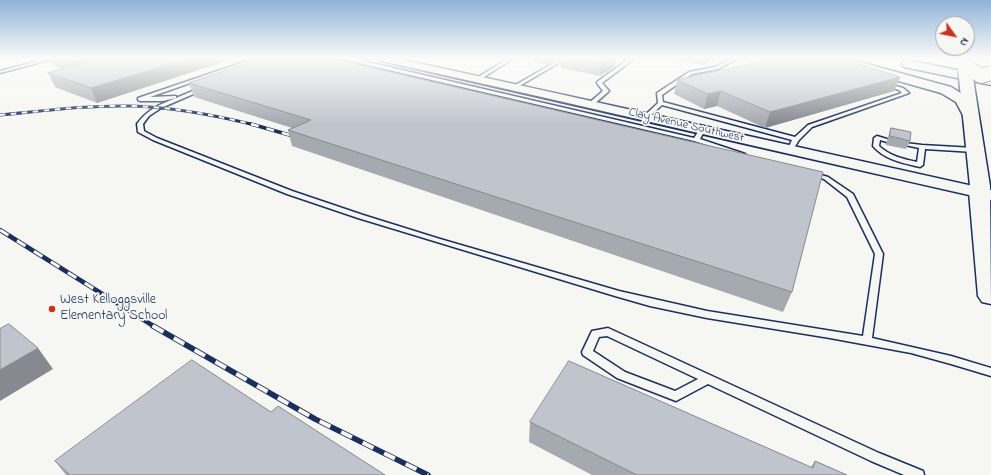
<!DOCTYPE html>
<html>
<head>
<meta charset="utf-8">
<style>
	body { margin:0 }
	#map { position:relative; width:991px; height:475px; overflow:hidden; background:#f6f6f2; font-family:"Indie Flower",sans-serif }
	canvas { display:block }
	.north { position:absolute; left:935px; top:16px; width:40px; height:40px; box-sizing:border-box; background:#f6f6f2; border:1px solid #9ea6b7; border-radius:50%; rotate:123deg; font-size:11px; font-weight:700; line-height:16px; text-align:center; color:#1b2f5e }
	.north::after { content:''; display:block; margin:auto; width:14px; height:18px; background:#c8321e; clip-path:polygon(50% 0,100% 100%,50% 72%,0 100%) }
</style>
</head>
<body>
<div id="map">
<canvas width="991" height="475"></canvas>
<div class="north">N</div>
</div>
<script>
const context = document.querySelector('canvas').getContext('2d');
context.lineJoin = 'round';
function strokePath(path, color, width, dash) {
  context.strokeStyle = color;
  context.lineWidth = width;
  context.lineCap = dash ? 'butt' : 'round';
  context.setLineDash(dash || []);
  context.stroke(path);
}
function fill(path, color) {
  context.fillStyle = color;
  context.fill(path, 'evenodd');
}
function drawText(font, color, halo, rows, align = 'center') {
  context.font = font + ' "Indie Flower",sans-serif';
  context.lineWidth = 3.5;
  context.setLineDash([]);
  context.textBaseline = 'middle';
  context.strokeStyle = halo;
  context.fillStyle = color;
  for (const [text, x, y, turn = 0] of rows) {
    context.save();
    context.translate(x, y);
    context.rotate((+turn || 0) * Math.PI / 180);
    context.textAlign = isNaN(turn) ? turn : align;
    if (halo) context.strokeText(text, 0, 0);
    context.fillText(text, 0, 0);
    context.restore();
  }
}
const service = new Path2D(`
	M49 58H56L0 73V71Z
	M256 58H262L150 97C158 97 167 96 176 96V98L200 88 205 89 161 108 149 116 143 124 144 131 157 138 292 191 363 215 440 239 619 291 707 311 863 336 875 254 847 197 824 179 809 175 808 174 811 172 828 177 853 194 883 254 872 338 951 356 991 368V376L951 364 911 353 830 338 707 318 650 306 615 296 358 218 287 194 153 140 138 132 137 124C148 109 159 105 176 98L163 101H140L138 100V98Z
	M337 58H362L359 60 694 138 700 129 702 128 705 130 700 139 745 154 742 156 694 141Z
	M509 58H514L479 80 475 79Z
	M562 58H567L516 88 512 87Z
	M630 58H635L602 83 609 91 608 92 593 105H589V103L603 91 597 83V82Z
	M734 58H739L718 69 692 74 662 95 663 102 795 137 808 125 902 93 899 90 884 85V83L903 88 909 93 812 127 799 140 792 151 790 152 787 150 792 140 662 105 649 117 644 116 658 103 657 93 689 72 715 67Z
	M877 136 890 140 887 142 880 140 879 146C890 156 903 159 917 162L919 148 905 145V143L922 145 974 148 977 150 974 152 925 149 923 165 920 167C903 163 885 160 873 146L874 138Z
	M608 328 879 453 923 471 924 475H904L871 461 708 384 676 401 617 378 583 355 582 352 592 331ZM607 336 698 379 675 391 625 372 593 351 599 337Z`);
const tertiary = new Path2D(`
	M376 58H395C594 101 792 146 991 190V200C788 154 585 106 381 61Z`);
const primary = new Path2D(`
	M966 74 971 75 973 78 990 186 991 304 982 302 978 296 969 192 970 186 959 78 961 75Z`);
const motorway = new Path2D(`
	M826 58H845L951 87 967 97 978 116 975 119 970 121 965 119 956 102 941 93 828 61Z
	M908 60 991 77V85L904 67 902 64 904 61Z`);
const railFar3 = new Path2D(`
	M0 115C43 111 87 105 131 106 173 107 214 115 255 125`);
const railFar2 = new Path2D(`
	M251 124 300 138`);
const railFar1 = new Path2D(`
	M0 230 155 327`);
const rail = new Path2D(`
	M153 326 315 419 428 475`);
const primaryBridge = new Path2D(`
	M965 70 966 78`);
const motorwayBridge = new Path2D(`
	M965 66 981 76 991 73`);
const wall = new Path2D(`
	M49 58H235L97 103 55 87 48 73 63 69 52 65Z
	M263 58 792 292 783 312 292 146 288 130 292 128 194 97 189 83Z
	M533 58H618L616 60 615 66 600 76 561 68V58L549 65 533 62Z
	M678 58H712L704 65 678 61Z
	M900 77 894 91 765 128 717 106 704 109 674 94 677 80Z
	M891 128 910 141 906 149 886 145 888 137Z
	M271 412 385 475H66L55 461Z
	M530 422 811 467 815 461 847 475H592L529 442Z`);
const shadedWall = new Path2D(`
	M88 58H140L80 75 74 62Z
	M190 58H235L97 103 91 88Z
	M550 58H562L549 65Z
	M609 58H618L616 60 615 66 600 76 601 63Z
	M705 58H712L704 65Z
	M900 77 894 91 765 128 770 112Z
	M721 91 717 106 704 109 708 94Z
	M38 348 53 369 0 401V370Z`);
const building = new Path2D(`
	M63 58H88L74 62Z
	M105 58H190L91 88 48 73Z
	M263 58H329L823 172 792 292 288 130 311 120 189 83Z
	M577 58H609L601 63Z
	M778 58H839L900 77 770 112 721 91 708 94 677 80Z
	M891 128 911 132 910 141 890 136Z
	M9 324 38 348 0 370V329Z
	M192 360 271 412 278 406 385 475H70L55 461Z
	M569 361 813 468 815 461 847 475H637L530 422Z`);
const markers = [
	[52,309,4,"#c8321e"]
];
const farStreetnames = [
	["Clay Avenue Southwest",686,126,13]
];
const poiNames = [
	["West Kelloggsville",60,301],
	["Elementary School",60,317]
];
strokePath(service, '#1b2f5e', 3);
strokePath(tertiary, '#1b2f5e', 3);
strokePath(primary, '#1b2f5e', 3);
strokePath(motorway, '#1b2f5e', 3);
fill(service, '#f6f6f2');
fill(tertiary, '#f6f6f2');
fill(primary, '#f6f6f2');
fill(motorway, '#f6f6f2');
strokePath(railFar3, '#1b2f5e', 3);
strokePath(railFar2, '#1b2f5e', 3.5);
strokePath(railFar1, '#1b2f5e', 4.5);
strokePath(rail, '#1b2f5e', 5.5);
strokePath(railFar3, '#f6f6f2', 2, [5.5]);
strokePath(railFar2, '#f6f6f2', 2.5, [8]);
strokePath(railFar1, '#f6f6f2', 3, [10]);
strokePath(rail, '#f6f6f2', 4, [12]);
strokePath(primaryBridge, '#1b2f5e', 16, []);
strokePath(motorwayBridge, '#1b2f5e', 16, []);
strokePath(primaryBridge, '#f6f6f2', 14);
strokePath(motorwayBridge, '#f6f6f2', 14);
fill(wall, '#a5a9b0');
fill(shadedWall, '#868990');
fill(building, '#c0c4cd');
strokePath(building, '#868990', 1);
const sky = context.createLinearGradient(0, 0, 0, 124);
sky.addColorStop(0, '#8fb3d8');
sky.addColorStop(0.47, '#fbfbf9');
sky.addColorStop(1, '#fbfbf900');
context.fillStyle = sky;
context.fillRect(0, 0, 991, 124);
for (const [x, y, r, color] of markers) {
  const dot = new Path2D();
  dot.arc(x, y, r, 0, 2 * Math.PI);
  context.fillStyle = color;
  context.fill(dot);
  strokePath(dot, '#f6f6f2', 1.5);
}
drawText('12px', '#1b2f5e', '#f6f6f2', farStreetnames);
drawText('14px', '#1b2f5e', '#f6f6f2', poiNames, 'left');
</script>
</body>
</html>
